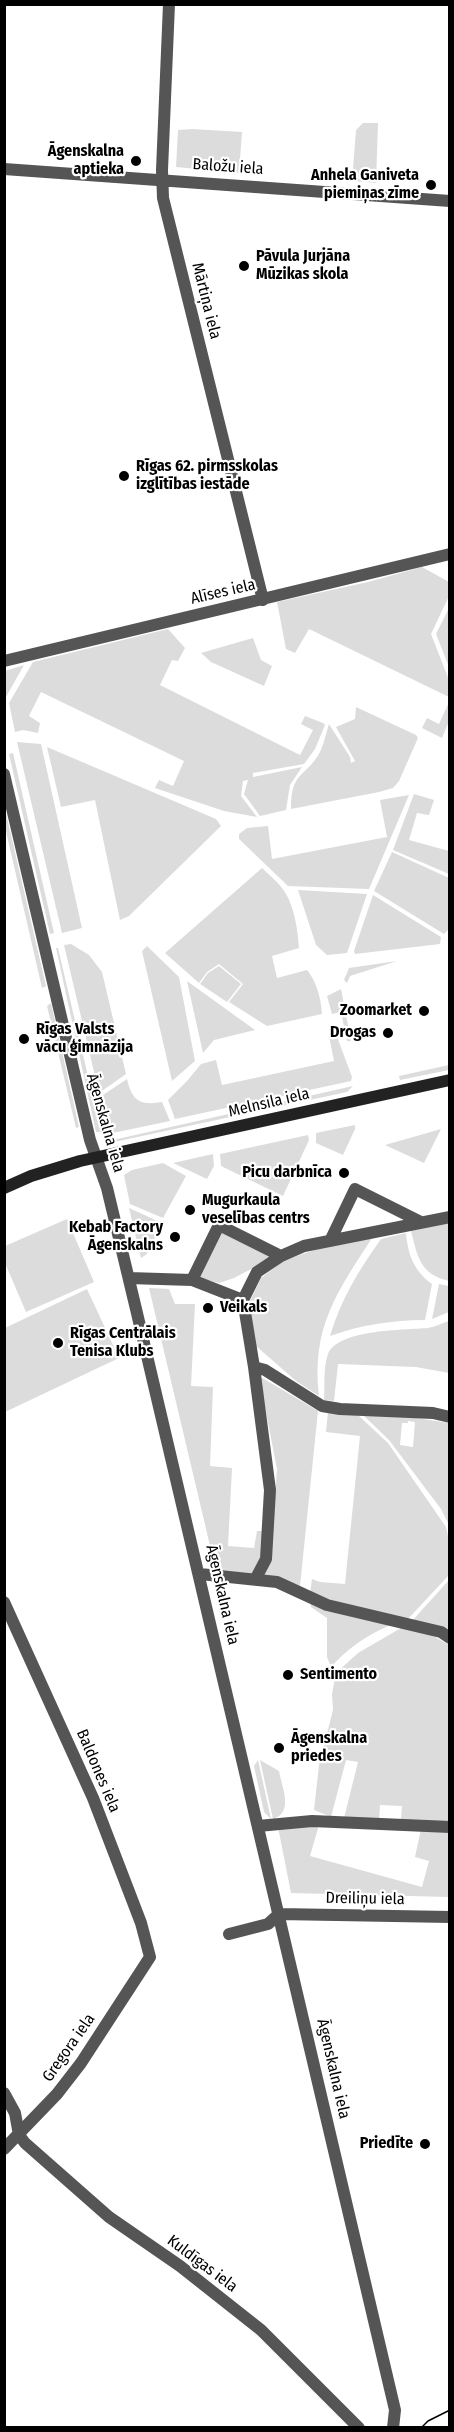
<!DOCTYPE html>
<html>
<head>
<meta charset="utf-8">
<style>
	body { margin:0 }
	#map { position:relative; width:454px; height:2432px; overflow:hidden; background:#fff; font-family:"Fira Sans Condensed",sans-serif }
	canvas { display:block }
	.frame { position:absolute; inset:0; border:6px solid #000; pointer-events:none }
</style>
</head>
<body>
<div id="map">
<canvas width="454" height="2432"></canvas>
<div class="frame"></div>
</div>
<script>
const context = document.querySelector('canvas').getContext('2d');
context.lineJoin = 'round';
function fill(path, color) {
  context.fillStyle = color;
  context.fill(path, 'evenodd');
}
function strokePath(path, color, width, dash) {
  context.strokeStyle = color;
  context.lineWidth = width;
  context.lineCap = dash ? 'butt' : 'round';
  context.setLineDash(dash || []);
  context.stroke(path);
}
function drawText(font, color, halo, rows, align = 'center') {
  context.font = font + ' "Fira Sans Condensed",sans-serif';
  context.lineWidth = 4.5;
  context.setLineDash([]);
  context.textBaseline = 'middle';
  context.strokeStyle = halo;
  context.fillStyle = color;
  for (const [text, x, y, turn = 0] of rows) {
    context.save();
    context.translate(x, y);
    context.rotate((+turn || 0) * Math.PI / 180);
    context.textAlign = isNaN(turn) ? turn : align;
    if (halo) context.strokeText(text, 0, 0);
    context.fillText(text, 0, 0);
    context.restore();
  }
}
const green = new Path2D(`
	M363 123H378L376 183 352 181 356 130Z
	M192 129 242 132 239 173 176 167 178 130Z
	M310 171 342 173 339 181 311 179Z
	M422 567 449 582V596L431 634 449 680V697L309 629 295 653 286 649 277 602 368 582Z
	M449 608V667L436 634Z
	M168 629 185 648 178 661 172 660 160 685 300 755 313 730 301 724 305 716 323 723 325 725 315 749 304 764 253 773V777L302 767 290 785 286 810 260 816 244 794 248 780 243 781 241 796 257 817 224 811 155 788 159 780 173 786 184 761 41 692 29 716 40 723 38 733 23 730 15 732 9 703 33 662Z
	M253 638 261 660 272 666 264 686 211 662 201 653Z
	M24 665 6 697 5 671Z
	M449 702V721L442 738 422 728 427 718 439 724Z
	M356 707 416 735 418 738 399 781 393 788 379 792 291 809C291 770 305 779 320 752 324 744 326 733 329 724L350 757 351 763 355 761 336 727 355 719Z
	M17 742 41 744 82 928 62 933Z
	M47 747 216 819 221 826 129 916 120 920 95 800 61 807Z
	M13 753 54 933 50 934 9 754Z
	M414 794 434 800 429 815 417 813 409 840 449 851V874L393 850Z
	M409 795 369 889 288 886 239 839V834L247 828 268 826 272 859 387 837 380 800Z
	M5 809 46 986 42 988 5 827Z
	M392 852 449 878V929L444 934 374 891Z
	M262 868C268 874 277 881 282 888 294 903 298 930 299 948L272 956 277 978 307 970C317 982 321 999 322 1014L267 1026 229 1002 243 984 219 964 207 972 199 983 165 953Z
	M298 890 367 894 347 953 327 955 316 945Z
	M373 895 441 937 440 944 355 954 354 951Z
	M71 944 89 955 102 972 126 1074 99 1093 64 945Z
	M147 946 179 977 195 1061 172 1081 142 951Z
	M56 948H58L101 1132H96Z
	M397 961 350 976 347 983 344 980 349 968Z
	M219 966 241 984 227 1002 200 984 208 973Z
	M187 981 255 1030 214 1040 203 1053Z
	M341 989 351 1041H347L341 1012 332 1014 327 996Z
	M51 1003 79 1127 76 1128 47 1006Z
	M336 1034 352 1077 351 1081 175 1119 168 1100 187 1081 201 1064 216 1060 222 1085 334 1061 329 1036Z
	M449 1065V1070L400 1080 399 1076Z
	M127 1079C132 1100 139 1106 162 1102L170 1121 108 1134 100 1097Z
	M353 1086 347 1092 114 1142 113 1140Z
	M355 1125V1129L343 1155 316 1143V1133Z
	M441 1129 424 1163 385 1145Z
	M308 1135 309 1140 283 1196 221 1166 220 1154Z
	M213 1154 214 1166 207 1179 173 1163Z
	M163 1163 186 1176 163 1218 130 1204 124 1175 132 1170Z
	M129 1208 162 1223 147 1254 141 1258Z
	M67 1219 94 1282 26 1312 5 1263V1246Z
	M449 1222V1281C420 1274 418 1258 411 1231Z
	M221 1227 276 1256 234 1278 219 1283 196 1278Z
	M406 1233C408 1255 414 1271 432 1284L425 1320C392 1320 361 1325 330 1336 341 1299 359 1270 381 1239Z
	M372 1238C337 1292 311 1328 319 1396L296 1381 256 1346 249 1303 261 1278 285 1260 326 1246Z
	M439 1284 449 1286V1312L432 1319Z
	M149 1288 169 1289 175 1304H195L191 1386 213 1387 210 1466 232 1468 228 1546 254 1548 257 1531H266L263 1559 253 1575 216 1571Z
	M87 1289 119 1358 5 1412V1328Z
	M449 1321V1373L416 1367 338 1364 334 1401 324 1400C325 1385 323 1368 328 1354 338 1329 405 1330 428 1328 435 1327 442 1323 449 1321Z
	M259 1376 318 1411 300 1586 262 1577 270 1559 277 1469Z
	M328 1412 358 1415 388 1443 446 1527 449 1541V1575L407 1620 329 1601 310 1593 312 1579 320 1582 345 1584 360 1436 326 1432Z
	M363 1415 410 1417 449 1423V1525L441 1509 389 1440ZM408 1421 415 1422 413 1447 400 1445 402 1423H408Z
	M449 1580V1633L411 1622Z
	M310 1601 390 1625C366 1636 348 1648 331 1667L327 1657V1618L311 1607Z
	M401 1628 430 1634 449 1645V1823L401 1820 402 1806 380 1805 379 1820 344 1818 358 1762 346 1760 331 1817 314 1810 319 1765 333 1710 332 1694 336 1673 358 1653Z
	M258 1760 271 1819 264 1812 254 1766Z
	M260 1760 279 1771C282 1788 294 1812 273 1819Z
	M319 1825 310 1856 422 1887 429 1861 415 1857 421 1829 449 1830V1897L291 1893 278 1827Z`);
const street = new Path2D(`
	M169 4 162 170 163 198 263 600
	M4 169 450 201
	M4 661 450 554
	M4 774 90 1140 107 1188 136 1309 395 2410 393 2428
	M330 1241 355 1189 421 1222
	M281 1256 304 1246 450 1217
	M129 1278 192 1280 243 1300 254 1367 265 1370 322 1406 340 1409 433 1413 450 1417
	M192 1280 219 1225 281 1256 257 1272 243 1300
	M254 1367 270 1490 266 1559 256 1578
	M200 1574 277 1582 327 1605 441 1632 450 1638
	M4 1602 93 1798 141 1923 150 1957 81 2063 57 2094 4 2149
	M258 1826 312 1821 450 1827
	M279 1914 450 1917
	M229 1934 268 1924 279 1914
	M4 2093 15 2113 19 2135 25 2143 109 2217 180 2266 261 2330 359 2428`);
const secondary = new Path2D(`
	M4 1188 31 1176 80 1161 450 1080`);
const tram = new Path2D(`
	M421 2428 428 2421 450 2410`);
const markers = [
	[136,161,6,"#000"],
	[431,185,6,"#000"],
	[244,266,6,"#000"],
	[124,476,6,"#000"],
	[424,1011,6,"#000"],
	[388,1033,6,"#000"],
	[24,1039,6,"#000"],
	[344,1173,6,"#000"],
	[190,1210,6,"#000"],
	[175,1237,6,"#000"],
	[208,1308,6,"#000"],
	[58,1343,6,"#000"],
	[288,1675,6,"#000"],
	[279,1748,6,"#000"],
	[425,2144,6,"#000"]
];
const poiNames = [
	["Āgenskalna",124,152,"right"],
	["aptieka",124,170,"right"],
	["Anhela Ganiveta",419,176,"right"],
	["piemiņas zīme",419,194,"right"],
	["Pāvula Jurjāna",256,257],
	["Mūzikas skola",256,275],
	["Rīgas 62. pirmsskolas",136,467],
	["izglītības iestāde",136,485],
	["Zoomarket",412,1011,"right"],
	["Rīgas Valsts",36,1030],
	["vācu ģimnāzija",36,1048],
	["Drogas",376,1033,"right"],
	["Picu darbnīca",332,1173,"right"],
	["Mugurkaula",202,1201],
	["veselības centrs",202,1219],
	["Kebab Factory",163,1228,"right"],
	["Āgenskalns",163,1246,"right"],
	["Veikals",220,1308],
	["Rīgas Centrālais",70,1334],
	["Tenisa Klubs",70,1352],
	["Sentimento",300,1675],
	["Āgenskalna",291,1739],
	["priedes",291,1757],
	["Priedīte",413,2144,"right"]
];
const streetNames = [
	["Baložu iela",228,167,4],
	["Mārtiņa iela",206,301,76],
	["Alīses iela",223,592,-13],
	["Melnsila iela",269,1103,-13],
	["Āgenskalna iela",105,1123,74],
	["Āgenskalna iela",222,1595,77],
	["Baldones iela",98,1771,67],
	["Dreiliņu iela",365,1899,1],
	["Gregora iela",69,2048,-55],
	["Āgenskalna iela",333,2069,77],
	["Kuldīgas iela",202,2264,37]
];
fill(green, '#dcdcdc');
strokePath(street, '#555', 12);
strokePath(secondary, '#222', 12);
strokePath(tram, '#000', 1.5);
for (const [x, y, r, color] of markers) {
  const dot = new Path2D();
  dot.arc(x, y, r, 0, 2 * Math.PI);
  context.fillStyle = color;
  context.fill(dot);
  strokePath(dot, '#fff', 2);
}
drawText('bold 16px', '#000', '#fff', poiNames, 'left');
drawText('16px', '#000', '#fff', streetNames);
</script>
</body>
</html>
